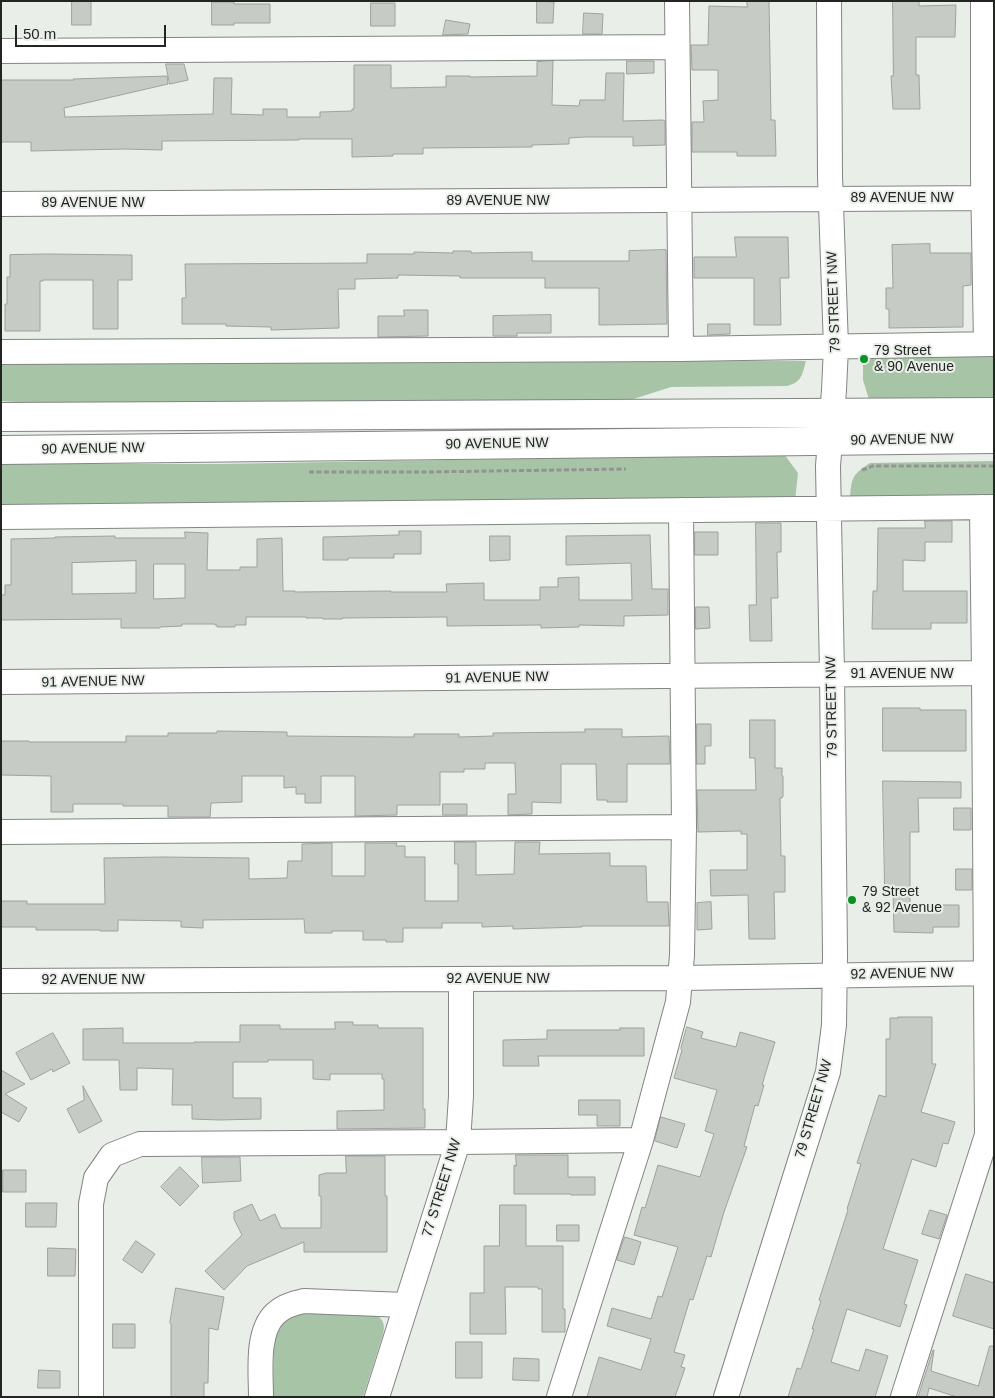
<!DOCTYPE html>
<html>
<head>
<meta charset="utf-8">
<style>
	body { margin:0 }
	#map { position:relative; width:995px; height:1398px; overflow:hidden; background:#e9eee9; font-family:Helvetica,sans-serif }
	canvas { display:block }
	.frame { position:absolute; inset:0; border:2px solid #232523; pointer-events:none }
	.scale { position:absolute; left:15px; top:25px; width:151px; height:22px; box-sizing:border-box; border:2px solid #232523; border-top:0; padding-left:6px; font-size:15px; line-height:18px; white-space:nowrap; color:#232523; -webkit-text-stroke:4px #e9eee9; paint-order:stroke }
</style>
</head>
<body>
<div id="map">
<canvas width="995" height="1398"></canvas>
<div class="frame"></div>
<div class="scale">50 m</div>
</div>
<script>
const context = document.querySelector('canvas').getContext('2d');
context.lineJoin = 'round';
function fill(path, color) {
  context.fillStyle = color;
  context.fill(path, 'evenodd');
}
function strokePath(path, color, width, dash) {
  context.strokeStyle = color;
  context.lineWidth = width;
  context.lineCap = dash ? 'butt' : 'round';
  context.setLineDash(dash || []);
  context.stroke(path);
}
function drawText(font, color, halo, rows, align = 'center') {
  context.font = font + ' Helvetica,sans-serif';
  context.lineWidth = 4;
  context.setLineDash([]);
  context.textBaseline = 'middle';
  context.strokeStyle = halo;
  context.fillStyle = color;
  for (const [text, x, y, turn = 0] of rows) {
    context.save();
    context.translate(x, y);
    context.rotate((+turn || 0) * Math.PI / 180);
    context.textAlign = isNaN(turn) ? turn : align;
    if (halo) context.strokeText(text, 0, 0);
    context.fillText(text, 0, 0);
    context.restore();
  }
}
const green = new Path2D(`
	M863 354H994V405L871 406 863 380Z
	M806 361C802 375 802 382 787 386L671 387 624 402 94 407 1 401V362Z
	M784 454 798 473 795 501 1 508V464H219Z
	M994 461V500L850 497C852 475 853 475 870 463Z
	M305 1313 378 1316C384 1321 385 1326 383 1334L363 1397H273L274 1335 285 1317Z`);
const building = new Path2D(`
	M72 1H91V25H72Z
	M537 1 554 2 553 23H537Z
	M747 1H769L771 120H775L776 156H737V152H692V122H704L703 101 718 100V70H692L691 45H708L709 6 747 7Z
	M893 1H919V6L956 5 955 37H916V75H919L920 109H893L891 76H893Z
	M212 2H234V4H270V23H234V25H212Z
	M371 3H395V26H371Z
	M584 13 603 14 602 34H583Z
	M446 20 470 24 468 34 443 35Z
	M553 61 552 105 579 106 580 100H605L606 73H624L623 121 663 120 665 121V145L633 146V137H585L569 138V144L532 145V147L423 148V154H393V156L352 157V139H299V140L162 141V150L125 149 31 151V142H1V80H74L73 79 167 76 168 84 64 108 65 117 213 114 214 78H232L231 114 263 115V109H287V117H320V112L352 111V109H354V65H391V88L446 87V76H470V77L537 76V62Z
	M627 61H654V73L627 74Z
	M166 64H184L188 80 170 84Z
	M735 237H788L789 278H780L781 325H754V278H694V257H736Z
	M930 244V253H971V285L963 286V327L889 328V309H886V288H893L892 245Z
	M666 250 667 324 599 325V288H545V278H460V276L398 275V278L355 279V289H338L339 328 271 330V327L226 326V324H182V298H186L185 264 367 263V254H414V252L453 253V251H471V253L532 252V261H629V251Z
	M50 254 132 255V280H118V329H93V280H43V281H40V331H5V304H7V277H10V255Z
	M404 310H428V336L378 337V316H404Z
	M551 315V333H517V336H493V316Z
	M708 324H730V334L708 335Z
	M925 521H952V542H925V561L903 560V591H967V623H931V629H872L873 591H877L878 528H925Z
	M756 523H781V552H777L778 598H771L772 641H750L749 605H756Z
	M399 531H421V554H394V558H348V560H323V537L399 535Z
	M185 532 208 533 207 570H240V567H257V539L282 538 283 591H295V592L391 591V592H447L446 584 484 583V600H540V587H558V578L579 577V600H632L631 563 566 565V536L650 535 652 589H668V615L624 616V626L579 625V627L541 628V625L447 626V617L342 618V619H323V618H306V617H246V625H235V627H217V625H215V624H182V626L160 627V628H121V619L1 620V595H5V585H11V539L55 538V537L115 536V538H185ZM136 561V593L72 594V563ZM154 564H185V598L154 599Z
	M695 532H718V555H695Z
	M490 536H510V560L490 561Z
	M696 607H709L710 628 696 629Z
	M883 708H920V710H966V751H883Z
	M750 720H775V768H782V776H783V796L782 798H780L781 856H785V892H774L775 939H749L748 895 711 896 710 870H747V834H741V831L698 832 697 790H756L755 758H750Z
	M697 724H711V746H705V764H697Z
	M585 729H622V737L669 736 670 764H627V802H607V800H597L596 764H561V803L532 802V814L508 815V794H516L515 763H485V769H464V772H440V805H397V815L355 816V776H321V803H305V794H296V787L284 788V776H242V802L211 803 210 817H168V806H123V804H73V812H51V776L1 775V741H29V742H126V736H168V733H217V731L287 732V736L401 737H414V734H459V737L493 736V733L585 732Z
	M883 781 961 782V798H918L919 832H910V905H959V927H933V933L894 932 893 889H885Z
	M443 804H467V815H443Z
	M954 808H971V830H954Z
	M455 842H476V875L514 874 515 842H540L539 854 610 853V866H646L647 902H668L669 926H582V927L513 929V926L482 927V923H442V928H403V942H386V940H363V931H332V933H305L304 919 205 920H203V928L181 927V921L118 920V931H100V930H36V927H1V901H27V904H105L104 858 163 857 249 858V879L287 878 288 861H302V844L332 843V876H365V843H397L396 846H405V857H425V901H458V864H455Z
	M956 869H972V890H956Z
	M711 902 712 929 697 930V903Z
	M898 1017H932V1064H936L921 1112 955 1122 948 1144 943 1143 936 1167 912 1159 883 1249 918 1260 904 1304 907 1305 900 1327 847 1309 831 1362 859 1371 866 1349 888 1356 875 1397H788L797 1368 801 1369 814 1329H812L821 1301 819 1300 848 1210 847 1209 861 1164 857 1163 879 1095 886 1097V1039H890V1018H898Z
	M335 1022H353V1025H378V1028H423V1109H425V1128L337 1129V1111L384 1110V1079H382V1074H330V1080L313 1079V1060H268V1062H233V1098H261V1119L219 1120 192 1119V1105H172L173 1069 137 1068V1090H120L119 1060H83V1029L123 1028V1043H194V1042H240V1025H280V1029H335Z
	M687 1027 703 1032 701 1038 736 1047 740 1032 775 1042 762 1085H764L758 1106 755 1105 744 1146 747 1147 724 1212 711 1257 707 1256 693 1300 690 1299 674 1352 685 1355 681 1367 685 1368 675 1397H587L599 1357 641 1370 651 1339 607 1326 612 1308 651 1319 658 1296 662 1297 678 1247 634 1235 642 1207 645 1208 658 1165 700 1177 714 1134 705 1131 717 1090 674 1078 682 1050 681 1049Z
	M620 1028H644V1056H538L539 1066H503V1040L547 1039V1030H620Z
	M53 1033 70 1063 53 1072 52 1069 31 1080 16 1053Z
	M1 1070 25 1084 5 1094 27 1108 19 1122 1 1112Z
	M83 1086 102 1121 79 1133 67 1109 84 1100Z
	M579 1100H620V1126H597V1115H579Z
	M661 1117 685 1124 677 1148 655 1141Z
	M516 1155H568V1177H595V1195H571V1194H514V1165L516 1166Z
	M346 1156H385V1196H387V1252H304V1242L247 1266 224 1290 205 1271 242 1235 234 1219V1212L252 1204 260 1221 275 1214 281 1228H321V1196H319V1175L326 1173H346Z
	M202 1157H240L241 1181 203 1183Z
	M180 1167 199 1186 180 1206 161 1187Z
	M3 1170H26V1192H3Z
	M26 1203H57L56 1227H26Z
	M500 1205H526V1246H563V1309H565V1332H542V1289H538V1287H505L506 1334H470V1293H484V1246H499Z
	M930 1210 947 1215 939 1239 922 1234Z
	M557 1225H579V1241H557Z
	M625 1237 641 1242 634 1265 617 1260Z
	M136 1241 155 1254 142 1273 123 1260Z
	M48 1248 76 1249 75 1276H48Z
	M966 1274 994 1283V1329L953 1316Z
	M176 1288 224 1297 218 1330 209 1328 208 1383H204V1397H171V1324L170 1323Z
	M113 1324H135V1348H113Z
	M456 1342H482V1378H456Z
	M990 1346H994V1397H957L929 1388 927 1397H918L933 1350H934L931 1371 978 1386Z
	M514 1358 539 1359V1381L513 1380Z
	M39 1370 60 1371V1388H38Z`);
const path = new Path2D(`
	M862 470 873 466H994
	M309 472H426L626 469`);
const minor = new Path2D(`
	M677 1 681 349
	M983 1V175L986 344
	M1 51 677 47
	M1 204 994 198
	M1 352 681 349 994 344
	M1 517 994 507
	M1 682 994 673
	M1 832 684 827
	M1 981 681 978 994 973
	M91 1397V1204L96 1178 112 1155 140 1144 458 1142 641 1140
	M261 1397C261 1372 256 1333 275 1314 283 1306 294 1303 304 1301L405 1305
	M377 1397 458 1142 461 1096V979
	M559 1397 641 1140 678 1002 682 955 684 827 681 510
	M726 1397 828 1072 834 1025 835 954 832 674 828 466 834 390 836 347 830 176 829 1
	M903 1397 987 1135 984 673 982 507`);
const major = new Path2D(`
	M1 417 994 412
	M1 450 994 439`);
const markers = [
	[864,359,5,"#099225"],
	[852,900,5,"#099225"]
];
const streetNames = [
	["89 AVENUE NW",902,198],
	["89 AVENUE NW",498,201],
	["89 AVENUE NW",93,203],
	["79 STREET NW",834,302,-92],
	["90 AVENUE NW",902,440,-1],
	["90 AVENUE NW",497,444,-1],
	["90 AVENUE NW",93,449,-1],
	["91 AVENUE NW",902,674],
	["91 AVENUE NW",497,678,-1],
	["91 AVENUE NW",93,682,-1],
	["79 STREET NW",832,707,-91],
	["92 AVENUE NW",902,974,-1],
	["92 AVENUE NW",498,979],
	["92 AVENUE NW",93,980],
	["79 STREET NW",814,1109,-74],
	["77 STREET NW",442,1188,-73]
];
const poiNames = [
	["79 Street",874,351],
	["& 90 Avenue",874,367],
	["79 Street",862,892],
	["& 92 Avenue",862,908]
];
fill(green, '#a8c4a7');
fill(building, '#c6cbc6');
strokePath(building, '#9ea29d', 1);
strokePath(minor, '#818681', 26);
strokePath(major, '#818681', 30);
strokePath(path, '#919491', 3, [5, 2.5]);
strokePath(minor, '#fff', 24);
strokePath(major, '#fff', 28);
for (const [x, y, r, color] of markers) {
  const dot = new Path2D();
  dot.arc(x, y, r, 0, 2 * Math.PI);
  context.fillStyle = color;
  context.fill(dot);
  strokePath(dot, '#e9eee9', 2);
}
drawText('14px', '#232523', '#e9eee9', streetNames);
drawText('14px', '#232523', '#e9eee9', poiNames, 'left');
</script>
</body>
</html>
